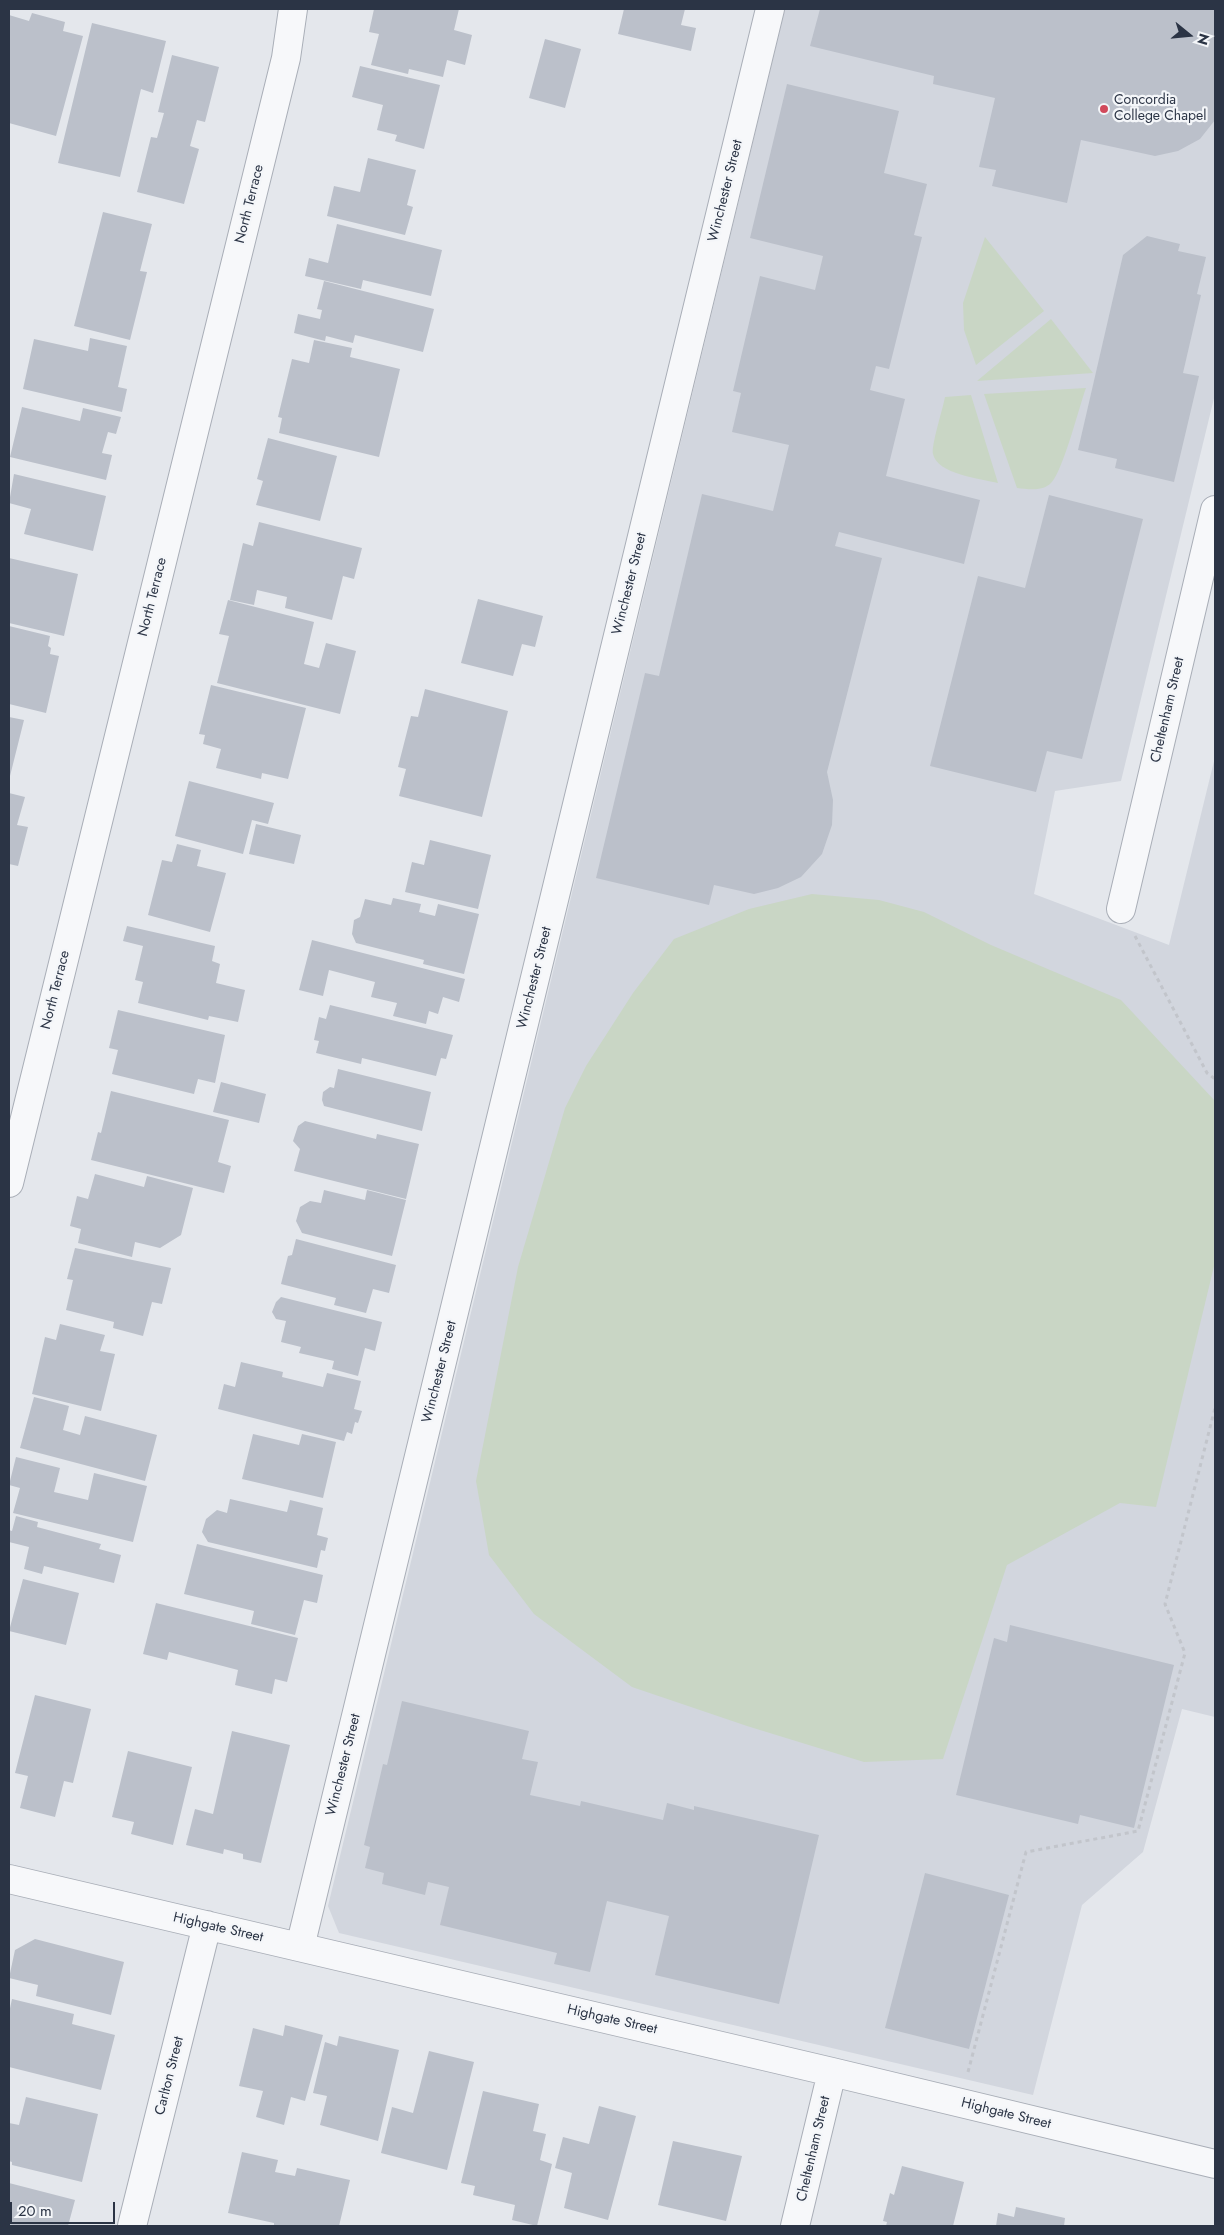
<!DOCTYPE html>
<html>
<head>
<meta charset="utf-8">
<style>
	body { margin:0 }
	#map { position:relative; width:1224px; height:2235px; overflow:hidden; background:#e4e7ec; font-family:Jost,sans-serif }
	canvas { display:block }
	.frame { position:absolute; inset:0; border:10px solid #2b3445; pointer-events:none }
	.north { position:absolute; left:1164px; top:10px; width:50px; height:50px; -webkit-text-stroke:4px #f4f6f9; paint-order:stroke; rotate:107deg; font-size:14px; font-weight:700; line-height:20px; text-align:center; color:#2b3445 }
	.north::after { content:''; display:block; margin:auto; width:18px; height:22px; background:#2b3445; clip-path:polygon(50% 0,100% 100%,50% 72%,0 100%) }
	.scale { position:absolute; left:10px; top:2202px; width:105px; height:22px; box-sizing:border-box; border:2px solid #2b3445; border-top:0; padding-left:6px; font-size:15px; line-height:18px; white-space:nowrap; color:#2b3445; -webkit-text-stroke:4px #f4f6f9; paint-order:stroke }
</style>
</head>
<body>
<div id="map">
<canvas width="1224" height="2235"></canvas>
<div class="frame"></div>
<div class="north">N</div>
<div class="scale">20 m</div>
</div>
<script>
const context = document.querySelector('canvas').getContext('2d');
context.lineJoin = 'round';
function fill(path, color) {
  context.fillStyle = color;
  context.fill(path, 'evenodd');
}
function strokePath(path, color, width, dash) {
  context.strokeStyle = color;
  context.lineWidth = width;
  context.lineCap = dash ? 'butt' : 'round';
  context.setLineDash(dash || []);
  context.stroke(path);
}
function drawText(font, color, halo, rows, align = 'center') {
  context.font = font + ' Jost,sans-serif';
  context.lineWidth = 4.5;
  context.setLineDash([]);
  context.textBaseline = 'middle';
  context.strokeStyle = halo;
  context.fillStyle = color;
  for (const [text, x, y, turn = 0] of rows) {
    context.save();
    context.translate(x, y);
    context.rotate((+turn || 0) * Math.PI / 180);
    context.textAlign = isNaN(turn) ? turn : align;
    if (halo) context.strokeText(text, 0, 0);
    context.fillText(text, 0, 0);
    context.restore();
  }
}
const built = new Path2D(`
	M785 9H1215V394L1121 781 1055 791 1034 894 1169 945 1215 757V1717L1182 1709 1143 1852 1082 1905 1033 2095 339 1933 328 1906Z`);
const green = new Path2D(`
	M985 237 1044 311 976 365 964 330 963 303Z
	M1051 319 1093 373 977 381Z
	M1086 388C1079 407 1063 471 1051 483 1042 492 1028 489 1017 488L984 394Z
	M971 395 998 483C981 479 937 474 933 454 931 446 943 408 945 397Z
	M812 894 879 900 924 912 991 945 1121 1000 1215 1101V1262L1156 1507 1120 1503 1007 1565 943 1759 864 1762 747 1726 632 1687 534 1614 489 1555 476 1481 518 1267 565 1108 586 1066 633 993 674 939 749 909Z`);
const building = new Path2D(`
	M374 9H459L454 30 472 35 465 65 447 60 443 77 409 69 408 74 371 65 379 34 369 32Z
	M624 9H685L681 25 696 28 691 51 618 34Z
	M820 9H1215V120L1200 139 1178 151 1155 156 1081 140 1067 203 992 186 996 170 979 167 995 98 933 84 934 76 810 46Z
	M32 13 65 22 63 31 83 36 56 136 9 123V15L29 21Z
	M92 23 166 41 153 93 141 89 120 177 58 163Z
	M545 39 581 49 565 108 529 98Z
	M172 55 219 67 205 122 197 120 190 146 199 149 184 204 137 192 151 137 157 138 164 113 158 112Z
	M360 66 440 85 424 149 395 141 397 135 377 130 383 105 352 97Z
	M787 84 899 111 884 173 927 184 914 235 922 237 889 369 876 366 870 390 905 399 886 476 980 500 964 564 839 532 835 546 882 558 827 772 833 800 832 825 822 854 801 877 778 888 754 894 714 885 709 905 596 878 645 673 659 676 702 494 773 511 789 445 732 432 741 393 733 391 760 276 815 290 823 256 750 238Z
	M368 158 416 170 407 205 413 207 405 235 327 216 334 186 360 192Z
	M103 212 152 224 140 271 147 272 130 340 74 326Z
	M337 224 442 250 431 296 363 280 361 289 305 276 309 258 328 263Z
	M1147 236 1180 244 1178 251 1206 257 1197 294 1201 295 1183 373 1199 376 1174 482 1115 468 1117 459 1078 450 1123 255Z
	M324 281 434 309 423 352 355 335 353 343 326 336 325 341 294 333 298 314 320 319 322 310 317 309Z
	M90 338 127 346 118 387 127 389 122 412 23 389 34 339 88 351Z
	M314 340 352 348 350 357 400 369 379 457 279 433 282 418 278 417 292 359 309 363Z
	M22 407 80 421 83 408 121 417 116 434 108 432 102 453 112 455 106 480 10 457Z
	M268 438 337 456 320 521 256 505 263 481 257 479Z
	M14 474 106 496 93 551 24 534 31 509 9 503Z
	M1049 495 1143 519 1082 759 1047 751 1036 792 930 766 978 576 1025 588Z
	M259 522 362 548 354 579 343 576 332 620 285 608 287 597 257 590 254 605 230 600 243 543 253 546Z
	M9 558 78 574 64 636 9 623Z
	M478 599 543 616 535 647 522 644 513 676 461 663Z
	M228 600 314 622 304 664 319 668 326 643 356 651 340 714 217 683 229 636 219 634Z
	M9 626 50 636 48 646 51 648 50 654 59 656 46 713 9 704Z
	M211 685 306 708 288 779 262 773 261 779 216 768 221 749 203 744 205 735 199 734Z
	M425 689 508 711 482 817 399 796 406 769 398 767 411 716 418 717Z
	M9 717 24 720 9 780Z
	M189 781 274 803 268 824 252 820 243 854 175 836Z
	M9 793 25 797 17 825 28 827 18 866 9 864Z
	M256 824 301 835 294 864 249 854Z
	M430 840 491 855 478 909 405 892 412 862 424 865Z
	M177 844 201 850 197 866 226 873 210 932 148 915 162 860 172 862Z
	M393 898 421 904 419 912 435 916 438 904 479 914 464 974 423 964 424 960 356 943 352 934 354 920 360 917 365 899 391 905Z
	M127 926 215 946 212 961 220 964 216 983 245 990 238 1022 209 1016 208 1020 138 1003 143 982 135 980 143 946 123 941Z
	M312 940 465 979 459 1002 443 997 438 1014 429 1011 426 1024 393 1016 397 1003 371 997 375 982 329 970 323 996 299 990Z
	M330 1005 453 1035 446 1059 441 1058 436 1076 362 1058 361 1064 316 1053 319 1041 314 1040 319 1017 326 1019Z
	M118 1010 225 1035 215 1083 198 1079 194 1094 112 1074 118 1050 109 1048Z
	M338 1069 431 1092 422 1131 324 1106 322 1100 323 1092 330 1087 334 1088Z
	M221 1082 266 1094 259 1123 213 1112Z
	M111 1091 229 1120 218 1162 231 1166 224 1193 91 1160 98 1132 101 1133Z
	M305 1121 376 1139 377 1134 419 1144 406 1199 294 1171 300 1149 293 1141 298 1126Z
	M95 1174 144 1187 147 1176 193 1188 181 1235 160 1248 135 1242 132 1257 78 1243 81 1229 70 1226 77 1196 88 1199Z
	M324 1190 365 1200 367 1190 406 1200 392 1256 302 1233 296 1221 300 1207 310 1201 321 1203Z
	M296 1239 396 1265 389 1293 373 1289 366 1313 334 1305 336 1298 281 1284 288 1256 292 1255Z
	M75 1248 171 1268 162 1304 152 1302 143 1336 113 1328 114 1322 66 1310 73 1280 67 1279Z
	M281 1297 382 1322 375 1351 365 1348 358 1376 332 1369 334 1361 299 1353 301 1347 281 1342 286 1321 276 1319 272 1312 276 1302Z
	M60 1324 105 1335 100 1351 115 1354 101 1411 32 1394 45 1337 56 1340Z
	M241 1362 283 1372 282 1377 323 1387 327 1373 361 1381 354 1409 362 1411 358 1423 355 1422 352 1434 347 1432 344 1441 218 1409 224 1384 235 1387Z
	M34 1397 69 1406 63 1430 80 1435 85 1416 157 1435 145 1481 20 1448Z
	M253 1434 299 1445 302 1434 336 1442 323 1498 242 1479Z
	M16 1457 60 1468 54 1492 88 1500 94 1473 147 1486 133 1542 13 1513 20 1488 9 1485Z
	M230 1499 287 1512 290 1500 323 1508 317 1535 328 1538 325 1551 321 1550 317 1568 208 1542 202 1532 206 1519 217 1510 227 1513Z
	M16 1516 38 1522 37 1527 101 1544 99 1549 121 1555 114 1583 44 1566 42 1574 24 1569 29 1547 9 1542V1530L12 1531Z
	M197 1544 323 1575 317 1603 304 1600 295 1635 251 1624 254 1611 184 1594Z
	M23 1579 79 1593 66 1645 9 1631Z
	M156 1603 298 1638 287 1682 275 1679 272 1694 235 1685 238 1670 169 1652 167 1660 143 1654Z
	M1010 1625 1174 1665 1134 1828 1080 1815 1078 1824 956 1795 994 1638 1007 1642Z
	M35 1695 91 1709 73 1783 64 1781 55 1817 20 1808 28 1776 15 1773Z
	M402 1701 529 1731 522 1759 538 1762 530 1795 580 1806 581 1801 663 1820 667 1803 694 1810V1806L819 1835 779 2004 655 1975 669 1916 607 1901 590 1972 554 1964 557 1953 440 1925 449 1887 428 1882 425 1895 382 1884 384 1873 365 1868 370 1847 364 1845 383 1764 387 1765Z
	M232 1731 290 1745 261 1863 243 1859V1854L224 1849 223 1854 186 1845 195 1809 213 1814Z
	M128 1751 192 1767 173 1845 131 1834 134 1822 112 1817Z
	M925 1873 1009 1895 969 2049 885 2028Z
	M35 1939 124 1962 111 2015 36 1996 38 1985 9 1978 15 1950Z
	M12 1999 74 2014 72 2024 115 2035 101 2090 9 2067V2013Z
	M285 2025 323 2035 305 2101 291 2097 284 2125 256 2117 263 2091 239 2086 253 2028 283 2036Z
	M339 2036 399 2050 378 2141 320 2125 327 2096 313 2093 325 2042 337 2046Z
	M429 2051 474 2062 447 2170 381 2153 392 2107 413 2113Z
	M483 2091 539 2104 533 2131 546 2134 540 2160 552 2164 537 2226 512 2220 515 2205 473 2195 475 2186 461 2183Z
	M26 2097 98 2114 82 2182 12 2165V2162L9 2161V2123L19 2125Z
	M599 2106 636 2116 608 2220 564 2208 572 2173 555 2168 563 2137 589 2144Z
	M673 2141 742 2156 726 2221 658 2205Z
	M242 2152 278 2160 275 2172 295 2176 297 2168 350 2180 339 2226H274V2223L228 2213Z
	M902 2166 964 2182 953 2226H886L887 2222 883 2221 890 2193 894 2195Z
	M9 2183 75 2200 68 2226H9Z
	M1016 2207 1065 2218 1064 2226H996L998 2213 1014 2217Z`);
const path = new Path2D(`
	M1135 936 1207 1073 1215 1079
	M968 2072 1026 1852 1138 1831 1185 1653 1165 1604 1215 1408`);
const minor = new Path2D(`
	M1121 909 1215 510
	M9 1183 286 58 293 9
	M9 1879 832 2072 1215 2164
	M300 1947 770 9
	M132 2226 207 1925
	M795 2226 832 2072`);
const markers = [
	[1104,109,5,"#d1495b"]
];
const poiNames = [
	["Concordia",1114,101],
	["College Chapel",1114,117]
];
const streetNames = [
	["Winchester Street",726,191,-76],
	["North Terrace",250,204,-76],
	["Winchester Street",630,584,-76],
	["North Terrace",153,597,-76],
	["Cheltenham Street",1168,710,-77],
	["Winchester Street",535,978,-76],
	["North Terrace",56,990,-76],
	["Winchester Street",440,1372,-76],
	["Winchester Street",344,1765,-76],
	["Highgate Street",218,1928,13],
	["Highgate Street",612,2020,13],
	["Carlton Street",170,2076,-76],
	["Highgate Street",1006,2114,14],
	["Cheltenham Street",814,2149,-77]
];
fill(built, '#d2d6de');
fill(green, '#c9d6c5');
fill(building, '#bbc0ca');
strokePath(minor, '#a9aeb7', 30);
strokePath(path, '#c2c5cb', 3, [4, 4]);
strokePath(minor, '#f7f8fa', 28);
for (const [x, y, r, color] of markers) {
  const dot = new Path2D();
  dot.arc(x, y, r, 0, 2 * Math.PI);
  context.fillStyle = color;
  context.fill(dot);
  strokePath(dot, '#f4f6f9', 2);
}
drawText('14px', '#2b3445', '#f4f6f9', poiNames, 'left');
drawText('14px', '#2b3445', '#f4f6f9', streetNames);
</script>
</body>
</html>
